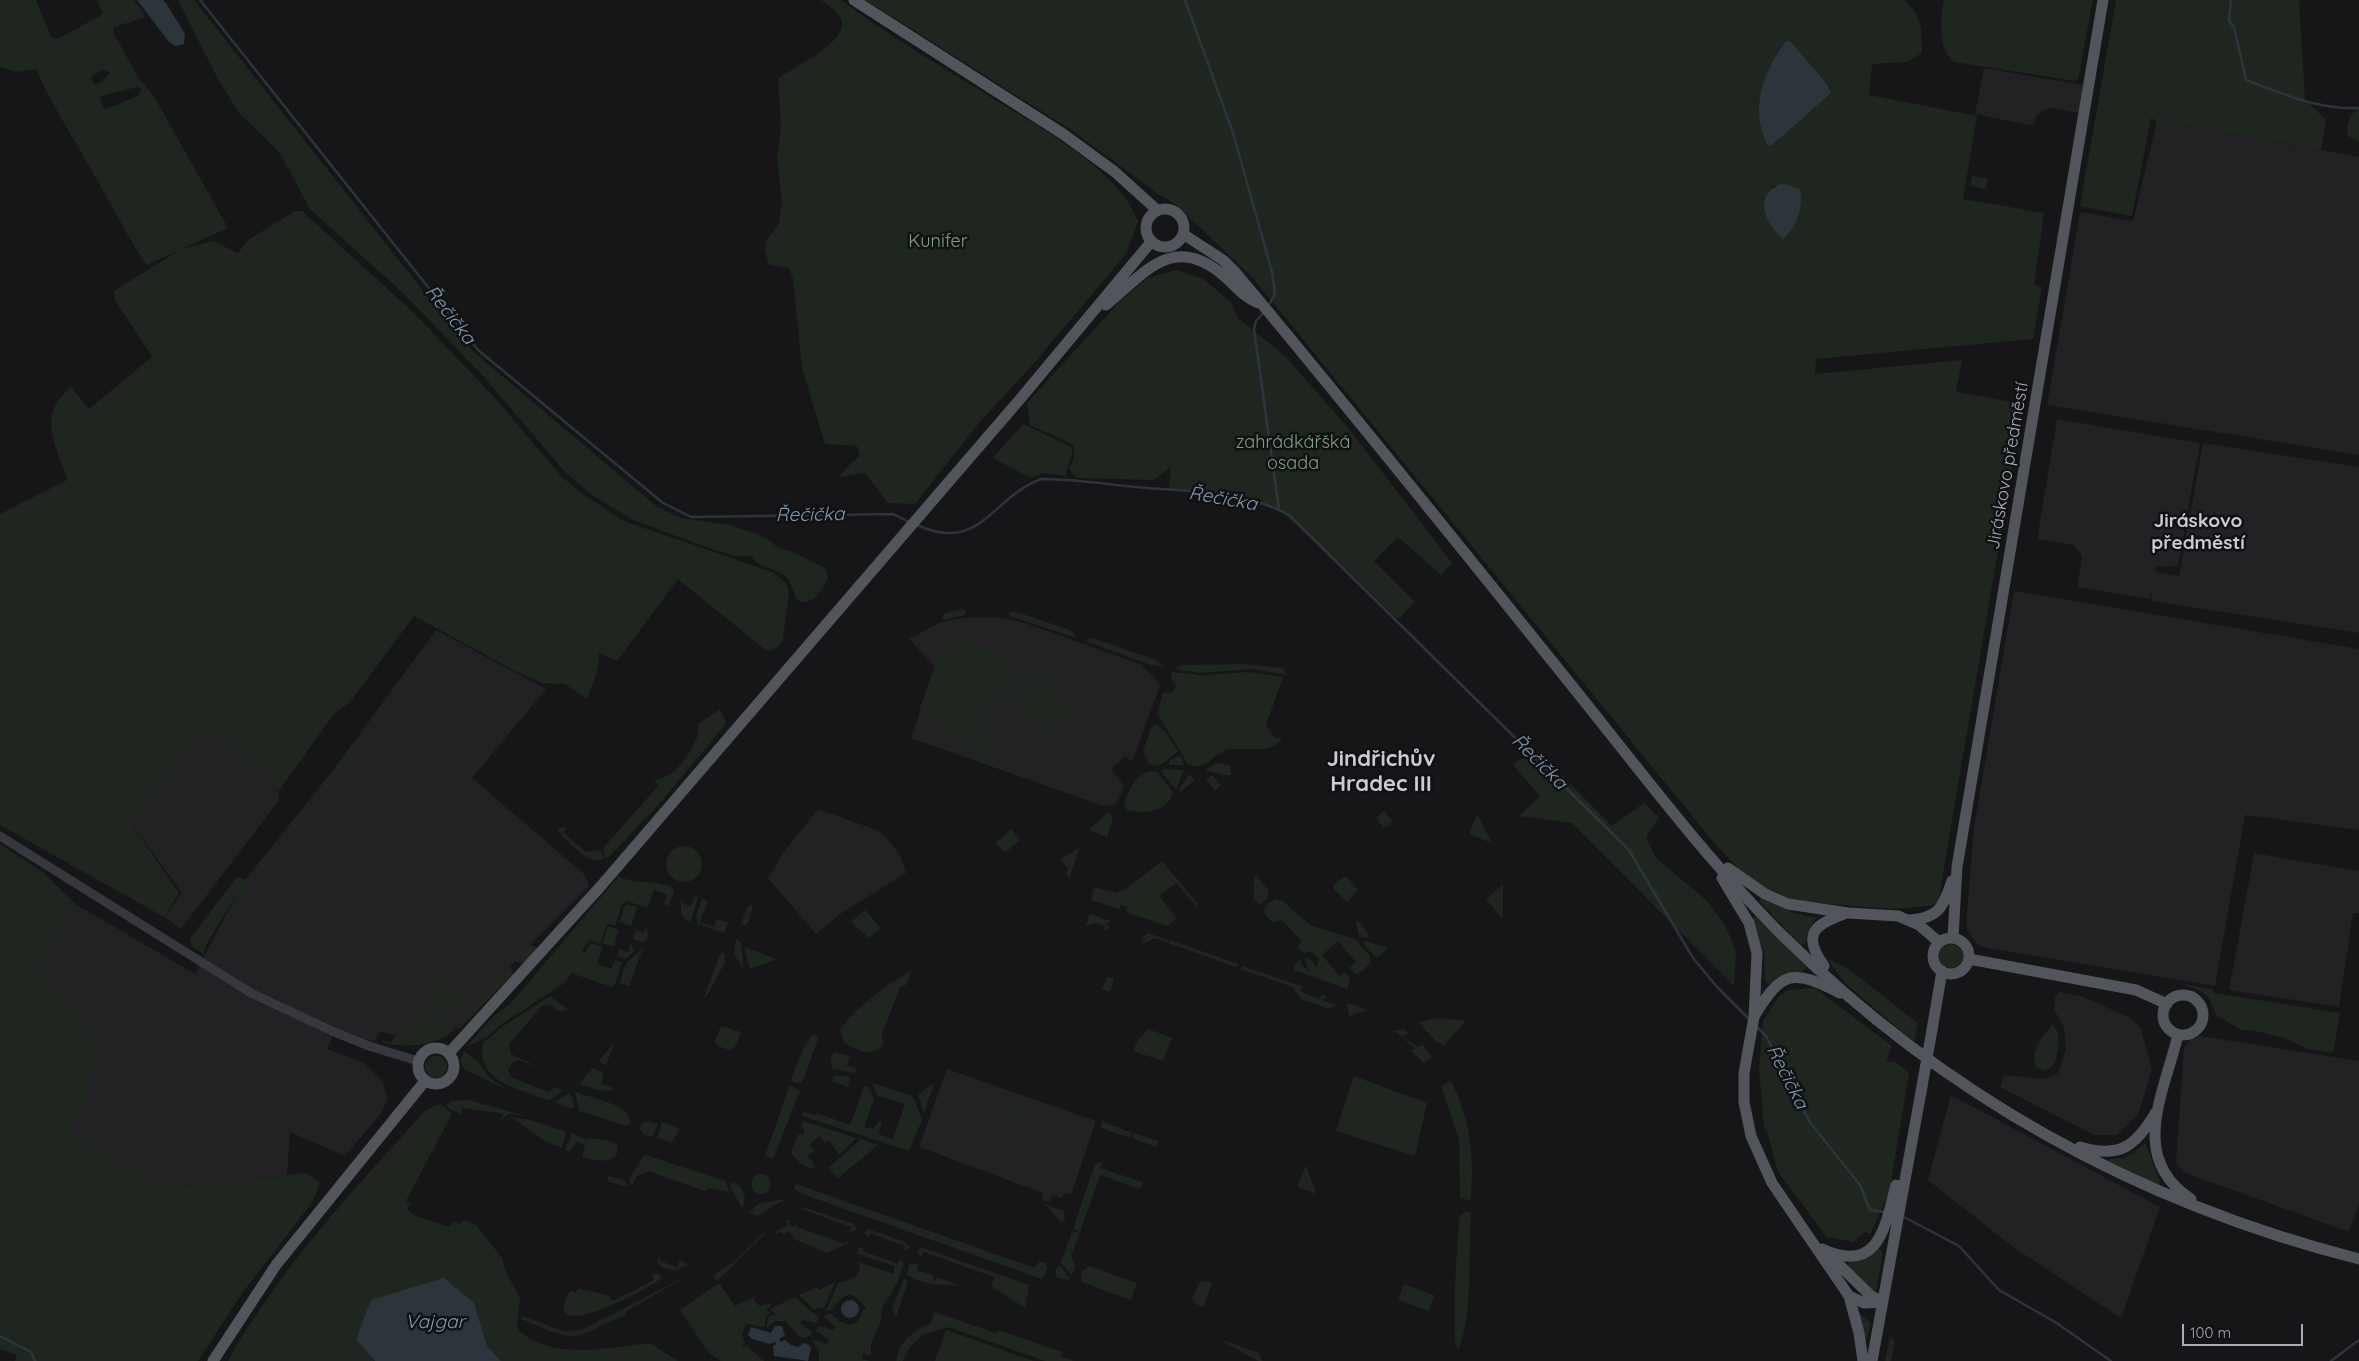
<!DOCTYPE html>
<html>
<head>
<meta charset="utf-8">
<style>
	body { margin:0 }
	#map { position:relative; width:2359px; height:1361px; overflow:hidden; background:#161618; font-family:Quicksand,sans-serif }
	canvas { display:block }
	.scale { position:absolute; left:2182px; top:1324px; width:121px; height:22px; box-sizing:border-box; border:2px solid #a8adb8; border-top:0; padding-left:6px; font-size:15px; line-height:18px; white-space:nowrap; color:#a8adb8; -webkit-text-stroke:4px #111113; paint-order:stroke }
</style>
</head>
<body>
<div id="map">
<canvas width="2359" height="1361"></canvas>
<div class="scale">100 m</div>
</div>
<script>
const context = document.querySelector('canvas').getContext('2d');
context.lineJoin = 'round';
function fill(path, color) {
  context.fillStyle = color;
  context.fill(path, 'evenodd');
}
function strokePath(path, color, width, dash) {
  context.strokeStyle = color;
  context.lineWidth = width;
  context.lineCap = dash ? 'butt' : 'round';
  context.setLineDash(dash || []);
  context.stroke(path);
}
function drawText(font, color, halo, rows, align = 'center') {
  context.font = font + ' Quicksand,sans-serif';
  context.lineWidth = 5;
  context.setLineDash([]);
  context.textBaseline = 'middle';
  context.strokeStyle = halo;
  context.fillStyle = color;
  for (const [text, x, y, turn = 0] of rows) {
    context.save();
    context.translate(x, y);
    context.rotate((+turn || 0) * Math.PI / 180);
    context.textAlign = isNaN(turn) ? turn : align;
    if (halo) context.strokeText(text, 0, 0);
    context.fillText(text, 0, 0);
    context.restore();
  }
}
const built = new Path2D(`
	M1984 68 2084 85 2079 113 2051 108 2043 111 2036 117 2034 126 1975 114Z
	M2157 121 2359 157V455L2047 405 2080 212 2133 221Z
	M2057 419 2200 443 2178 566 2156 567 2155 572 2179 576 2203 443 2359 467V633L2151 601 2153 582 2150 599 2077 587 2082 556 2074 545 2037 539Z
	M2014 591 2359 649V830L2245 815 2215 986 1988 948 1980 946 1973 939 1966 926 1974 827Z
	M997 617 1022 622 1140 664 1155 678 1160 686 1133 759 1130 761 1126 756 1111 769 1124 786 1118 801 1114 804 1103 806 911 738 935 667 909 639 941 622 962 618Z
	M436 630 546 689 472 778 584 874 589 886 530 945 453 1030 420 1041 380 1032 374 1042 336 1028 327 1049 364 1063 382 1081 388 1098 382 1112 345 1156 290 1132 287 1175 201 1185 154 1183 68 1130 85 1100 34 972 77 905 195 974 242 884 334 769Z
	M204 725 269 776 278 792 279 800 181 929 164 917 182 893 130 822Z
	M818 809 874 829 884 835 900 855 906 873 840 914 816 934 768 878 783 853Z
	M2254 853 2359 871V913H2353L2339 1007 2229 990Z
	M2059 992 2084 997 2131 1018 2141 1029 2152 1070 2138 1115 2117 1135H2094L2000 1087 2004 1075 2046 1079 2058 1073 2066 1049 2064 1026 2054 1010 2055 997Z
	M2200 1036 2359 1061V1205L2349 1232 2183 1172 2176 1162 2184 1048 2191 1039Z
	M947 1069 1096 1121 1071 1195 1064 1193 1062 1198 1052 1195 1050 1202 1041 1200 1043 1193 919 1147Z
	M1951 1095 2160 1207 2121 1318 2013 1247 1928 1180Z`);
const green = new Path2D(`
	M0 0H36L51 37 57 39 100 16 103 12 96 0H134L143 12 144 18 114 27 113 32 138 77 155 98 228 228 182 249 213 241 238 253 248 240 295 211H302L415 314 495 398 561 476 581 493 624 521 772 572 786 583 789 591 783 639 779 646 770 651 763 648 678 579 617 661 599 653 598 668 588 697 585 698 565 684 542 683 517 672 414 616 350 702 333 715 278 792 269 776 204 725 130 822 179 893 164 917 0 825V514L67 480C61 456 41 425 58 401 62 395 66 393 70 386L89 409 152 357 115 300 114 291 178 251 146 265C127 235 111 204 93 173 74 138 52 106 36 69L15 72 0 67ZM104 69 110 73 100 83 94 85 91 77ZM138 87 142 90 138 96 104 110 100 96Z
	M178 0H194L461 339 482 359 656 506 681 518 729 525 763 536 780 549 790 551 825 568 828 579C821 590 816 603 801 602L796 598C786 560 767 577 751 556H736L714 550 633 520 592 495 565 472 485 378 403 293 310 209 280 153 239 113 218 79Z
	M821 0H841C888 35 942 67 992 98 1038 127 1118 168 1138 221L1126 254 1035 362 979 423 915 504 888 503 865 473 840 477 846 468 860 456 857 446 825 444 802 368 793 279 789 268 769 264 765 250 766 241 779 223 782 202 777 157 781 128 778 79C793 67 844 44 842 23 841 13 829 6 821 0Z
	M866 0H1904C1923 16 1922 30 1922 53L1907 62 1872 64 1869 95 1977 116 1963 199 2044 213 2034 285 2042 287 2033 339 1816 359 1815 374 1962 360 1956 392 2023 404 1938 903 1930 906 1892 909 1795 901 1765 888 1737 867 1716 845 1252 277 1175 204 1158 194 1073 131ZM1791 42 1830 90 1772 145H1768L1763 135 1764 80ZM1782 183 1801 205 1788 235 1783 239 1772 187Z
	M1944 0H2093L2078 79 2075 81 1954 62C1938 50 1940 19 1944 0Z
	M2116 0H2299L2305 99 2326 120 2321 150 2157 121 2151 118 2132 216 2080 206Z
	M2359 108V142L2348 136C2345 126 2350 113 2359 108Z
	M1972 176 1988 179 1986 189 1970 186Z
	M1176 270 1203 279 1231 302 1238 318 1285 356 1350 430 1452 563 1441 575 1398 537 1374 561 1415 602 1398 619 1332 555 1279 510 1243 496 1169 489 1171 467 1154 480 1076 478 1069 469 1074 458V445L1030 425 1027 403 1120 301 1148 278Z
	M1023 424 1072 447V454L1065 476 1043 473 1031 478 993 458Z
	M963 609 966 612V615L943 620V614Z
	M1011 611 1023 614 1073 631 1076 638 1009 616Z
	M950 636 996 653 1018 680 949 739 920 708 944 640Z
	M1093 638 1156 660 1164 667 1148 664 1085 641Z
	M1241 664 1283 668 1288 675 1251 669 1200 673 1174 669 1183 665Z
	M1172 672 1202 675 1249 672 1283 677 1266 725 1275 738H1282C1275 754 1244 748 1230 749 1215 750 1208 773 1188 764L1157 714 1163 693 1172 692 1176 687 1171 677Z
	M1041 673 1072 710 1044 734 1012 698Z
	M720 709 726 722 724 726 660 803 608 858 604 855 603 848 659 785 654 781C659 777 663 778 669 775 680 769 704 736 697 725Z
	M975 720 1003 751 988 765 959 734Z
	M1156 724 1166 732 1178 751C1169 758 1160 770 1149 764L1143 751 1151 728Z
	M350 747 355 752 356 759 343 774 334 769Z
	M1538 751 1612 826 1644 803 1659 818 1646 837 1656 858 1706 900 1725 925 1736 951 1734 986 1572 823 1519 816 1540 796 1512 764Z
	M1178 756 1182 758 1184 765H1169V761Z
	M1217 763 1230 765 1231 775H1224L1205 770Z
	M1162 769 1184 770 1176 789 1161 772Z
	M1149 771 1157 772 1173 792C1169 812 1143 815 1127 810L1124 804C1130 789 1133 778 1149 771Z
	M1189 774 1195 780 1180 792 1179 790Z
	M1212 775 1221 785 1215 791 1206 779Z
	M1384 811 1393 821 1384 828 1376 818Z
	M1107 813 1111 814 1113 818 1107 837 1089 830Z
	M1477 814 1492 843 1469 834Z
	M823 822 833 829 828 835 819 828Z
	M561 827 567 828 563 832 586 852 600 850 605 858C590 867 574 846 563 837L562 834 557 830Z
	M1011 829 1020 840 1005 853 996 843Z
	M0 844 44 873 77 905 34 972 79 1011 97 1048 85 1100 68 1130 154 1183 201 1185 306 1173 320 1183 312 1203 243 1292 198 1361H15L17 1355 0 1349Z
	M666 864a18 18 0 1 1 36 0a18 18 0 1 1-36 0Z
	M1080 847 1069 878 1066 874 1069 869 1060 860Z
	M1162 861 1198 904 1197 907 1176 883 1159 896 1177 918 1168 926 1126 912 1127 907 1121 905 1119 909 1091 900 1094 887 1117 893 1130 886Z
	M1256 875 1269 891 1268 898 1259 905 1254 899V878Z
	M619 876C637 887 659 877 675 890L668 906 664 904 667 895 654 890 647 908 627 901 622 904 615 926 607 924 600 944 591 940 582 949 584 953 591 943 603 947 597 964 611 969 615 960 622 962 615 984 612 987 571 973 566 982 500 1025 487 1037 466 1047 494 1016 510 1004Z
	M240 877 248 881 249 887 242 896 237 893 205 947 204 954 192 947 190 940 192 936 236 878Z
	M1343 877H1347L1358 890 1347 902 1333 889V886Z
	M1503 884V917L1502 918 1486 899Z
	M694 897H698L691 921H688L681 915V901H683V904L691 906Z
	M1761 898 1792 912 1816 918 1807 933 1805 944 1801 945 1759 901Z
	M702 899 708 901 700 922 714 927 717 919 728 922 724 933 698 924 696 916Z
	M1276 899 1283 901 1299 916 1312 926 1355 939 1370 956V964L1358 974H1355L1349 968 1356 962 1338 941 1322 955 1340 977 1345 972C1351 978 1350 981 1347 989L1294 970 1295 964 1302 958 1301 964 1309 972 1304 958 1310 959 1317 967 1319 958 1310 951 1304 954 1297 946 1302 942 1284 922 1281 920 1274 923 1266 916 1264 909 1268 903Z
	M627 904 637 907 631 926 619 922 624 910H622Z
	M751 905 753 906 748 923 744 926 741 924 747 907Z
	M865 910 881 928 869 938 851 922Z
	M1089 914 1111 921 1105 924 1110 927 1105 931 1102 930 1106 927 1096 923 1086 926Z
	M1755 916 1806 967 1803 972 1778 977 1769 984 1765 981 1764 952 1752 918Z
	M1356 921 1359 922 1369 934 1368 938 1359 936Z
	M608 926 619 930 614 946 602 944Z
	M646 927 649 936 643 943 633 939 636 930 644 933Z
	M1148 933 1168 940 1167 942 1155 938 1144 944 1140 943 1145 939 1141 938Z
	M736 939 741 942 744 970 734 953Z
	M1170 940 1238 964 1236 967 1168 943Z
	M1365 941 1386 947 1388 948 1377 958 1364 945Z
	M631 943 634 952 625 959 617 956 619 949 628 952Z
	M1939 956a12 12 0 1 1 24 0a12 12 0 1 1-24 0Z
	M530 945 537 948 524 963 514 962Z
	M744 947 777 959 750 969Z
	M643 948 629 986 620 983 626 963Z
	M723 952 725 955V962L706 997H704L720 954Z
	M1827 959 1847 968 1918 1023 1914 1042 1846 984Z
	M1242 966 1304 987 1300 991 1318 999 1323 995 1326 996 1322 1000 1336 1005 1329 1009 1300 999 1293 987 1240 969Z
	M510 967 513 974 460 1028H455Z
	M912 970 906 985 900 987 881 1037 884 1042C875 1059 856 1051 844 1042L840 1029C860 1004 884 987 912 970Z
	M442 974 464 996 453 1010 446 1013 427 1001 431 996 428 990Z
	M1107 977 1114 979 1110 992 1102 990Z
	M2177 983 2212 989 2214 993 2340 1013 2333 1053 2308 1049 2285 1038 2251 1030H2241L2216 1015 2209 998 2199 990Z
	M1815 988 1892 1046 1886 1061 1897 1063 1909 1073 1889 1193 1870 1234 1864 1232 1853 1242 1827 1237 1778 1172 1768 1135 1764 1128 1759 1069 1763 1021 1779 996 1788 990Z
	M550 996 568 1010 558 1011 550 1005 542 1006 509 1044 511 1054 538 1067 518 1060 512 1063 508 1070 511 1077 548 1092 556 1087 563 1091 549 1100C540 1099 532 1094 523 1091 500 1083 477 1072 483 1043L502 1027Z
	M417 1003 431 1010 454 1030C437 1046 403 1049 382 1042L383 1040 391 1043 405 1019 409 1021 407 1026 418 1031 424 1019 422 1017 418 1020Z
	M1347 1003 1368 1010 1349 1016Z
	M1440 1018 1466 1021 1444 1045 1437 1042 1418 1022Z
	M2053 1024C2062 1036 2059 1053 2053 1066L2044 1071 2036 1067C2029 1052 2043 1035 2053 1024Z
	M721 1026 741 1032 735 1047 729 1050 718 1046 715 1041Z
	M1148 1029 1172 1038 1163 1061 1133 1051 1138 1040Z
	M1403 1029 1409 1033 1402 1036 1417 1047 1423 1045 1432 1057 1424 1063 1410 1050 1416 1049 1396 1032 1384 1033Z
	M815 1034 818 1039 802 1083H794L791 1080C795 1070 805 1038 815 1034Z
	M612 1045H613L606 1066 599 1061Z
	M464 1051 480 1064 491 1079 506 1089 465 1070 460 1061Z
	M835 1052 860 1059 850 1057 847 1065 856 1069 855 1073 832 1069 831 1055Z
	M425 1067a11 11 0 1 1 22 0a11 11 0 1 1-22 0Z
	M593 1068 604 1073 601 1084 613 1088 612 1091 598 1090 579 1084Z
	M834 1075 850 1077 848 1087 832 1082Z
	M1354 1076 1427 1103 1415 1156 1336 1131Z
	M1451 1081C1471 1121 1474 1155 1471 1199L1469 1201 1460 1197 1459 1140 1441 1086Z
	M872 1083 910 1095 914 1098 922 1120 909 1151 802 1116 804 1112 816 1115 817 1113 850 1125 864 1087 868 1086 874 1099 864 1127 873 1129 879 1121 882 1122 878 1134 893 1139 905 1104 878 1096Z
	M932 1084H934L924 1113 918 1095Z
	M792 1086 800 1091 773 1159 765 1156 789 1087Z
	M575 1092C589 1097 633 1105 630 1123L626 1126 579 1111Z
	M569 1093 572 1096 574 1106 571 1109 555 1102Z
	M469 1100 526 1116 509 1114 501 1121 503 1115 499 1113 462 1108 461 1114 448 1108 446 1105 451 1101Z
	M436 1105H442L452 1114 406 1201 411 1204 407 1209 414 1215 450 1227 453 1221 460 1224 463 1220 476 1225 502 1258 505 1270 520 1298 517 1329C550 1361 608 1348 650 1343L678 1361H501L487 1346 474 1303 356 1338 375 1361H228C239 1339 253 1320 267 1299 313 1232 370 1172 424 1112Z
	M1006 1105 1022 1112 1019 1120 1003 1113Z
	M510 1117 530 1120 566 1132 562 1148 548 1143 512 1118 506 1120Z
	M647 1121 658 1124 652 1137 645 1135 640 1130 641 1124Z
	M803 1121 857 1138 839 1155 829 1140 825 1143 819 1136 809 1145 814 1151 808 1156 816 1167 810 1169 800 1163 791 1153 798 1134 803 1135 805 1129 801 1127Z
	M1102 1121 1132 1133 1130 1138 1101 1128Z
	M662 1122 680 1129 671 1143 657 1138Z
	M572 1133 586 1140 588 1138C599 1140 609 1138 618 1146 619 1167 595 1160 582 1157L585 1145 576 1142 570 1152 565 1150Z
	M1134 1133 1158 1141 1156 1147 1132 1138Z
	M861 1139 878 1145 838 1178 828 1168Z
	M2144 1144H2146L2160 1182 2159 1186 2108 1161 2110 1159 2125 1158Z
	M646 1155 725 1181 729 1190 728 1192 709 1188 705 1191 648 1171 636 1177 632 1186 629 1180 643 1157Z
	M1102 1162 1100 1168 1143 1182 1140 1189 1100 1175 1080 1232 1073 1229 1094 1167 1097 1163Z
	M1306 1165 1316 1194 1300 1188 1298 1185Z
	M751 1184a10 10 0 1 1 20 0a10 10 0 1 1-20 0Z
	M608 1176 624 1180 628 1187 607 1181Z
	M732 1182C744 1186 748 1197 742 1208L730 1187Z
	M796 1184 1035 1268 1039 1262H1045L1048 1269 1042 1279 808 1196 794 1189Z
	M778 1200H784L757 1216 749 1212 758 1204Z
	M1045 1204 1064 1211 1065 1219 1062 1223Z
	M802 1207 854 1224 857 1230 850 1232 851 1227 802 1209Z
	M1466 1211 1471 1213C1468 1253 1474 1313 1458 1350 1450 1336 1458 1242 1459 1220L1460 1216Z
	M786 1220H790V1225L795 1227 797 1222V1227L845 1244 847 1241 848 1243 827 1253 794 1239 790 1231 783 1235 782 1232 775 1234 778 1230 788 1225Z
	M868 1229 903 1241 910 1248 904 1250 905 1246 870 1233 868 1238 864 1232Z
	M1072 1231 1080 1233 1071 1256 1075 1266 1072 1276 1061 1263Z
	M765 1232 766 1233 717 1281 712 1276 731 1264Z
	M862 1247 864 1248 863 1251 898 1264 900 1259 904 1264 897 1283 882 1308 881 1320 871 1344V1355L863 1354 862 1359 871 1361H819V1350L812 1341V1339L827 1344 829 1340 816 1331 818 1326 833 1330 835 1327 824 1317 826 1314 830 1313C838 1319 846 1330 858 1321L863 1310 867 1309C850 1290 848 1290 831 1310L826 1311 838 1283C850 1280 862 1279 859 1262L893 1274 895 1266 857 1254 858 1248Z
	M920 1247 1029 1285 1025 1308 991 1286 994 1277 924 1252 922 1257 917 1253Z
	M1879 1249 1883 1253 1876 1291H1871L1847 1267 1849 1262 1865 1259Z
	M660 1254V1261L677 1267 680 1260 688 1265 675 1271 662 1267 657 1261Z
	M916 1263 919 1265 917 1270 934 1276 933 1280 936 1281 937 1277 959 1285C946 1287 918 1283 907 1275L909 1265Z
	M1059 1265 1070 1278 1068 1280 1056 1277 1055 1271Z
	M1089 1266 1137 1283 1131 1300 1082 1282 1081 1272Z
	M652 1274H659L662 1278C652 1286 570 1332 564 1310 563 1304 568 1296 570 1291L576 1293 578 1288 609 1296 612 1301 654 1280Z
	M690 1274 627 1311 623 1317C609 1320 598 1328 584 1334 566 1342 538 1325 521 1319L522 1316 564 1331 582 1330Z
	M904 1278 908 1281 896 1317 892 1308Z
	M1206 1281 1212 1283 1204 1307C1197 1306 1195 1303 1192 1298L1200 1282Z
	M835 1282 824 1308 819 1307 814 1310 799 1295 817 1287 819 1290Z
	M719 1283 735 1306 753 1297 755 1302 760 1306 770 1303 771 1306 766 1310 772 1313 767 1315 764 1327 746 1324 742 1334 745 1343 741 1346 742 1347 746 1345 764 1361H721L709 1353 680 1310Z
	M1404 1284 1434 1295 1429 1311 1398 1300Z
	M795 1297 819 1318 817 1323 802 1320 800 1323 813 1332 811 1336H808L806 1339 799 1336 785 1321H775L767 1328 768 1317 776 1314 770 1309Z
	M934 1312 996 1333 998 1330 1062 1352 1060 1356 1074 1361H1045L948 1327 924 1334 910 1347 903 1361H896C899 1342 914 1330 931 1323Z
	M1859 1313 1871 1323 1868 1337H1865Z
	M946 1330 1034 1361H935Z
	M1890 1337 1895 1341 1891 1361H1885Z
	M1217 1338 1258 1353 1262 1361H1258Z`);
const water = new Path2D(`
	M137 0H163L166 3 185 34 184 44 176 46 169 42Z
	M1786 41 1791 42 1826 83 1831 93 1772 145 1768 146C1749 110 1763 71 1786 41Z
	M1782 183 1799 189C1806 203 1795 231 1783 239 1764 222 1753 195 1782 183Z
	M444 1278 474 1303 487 1346 501 1361H375L356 1339 371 1300Z
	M841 1309a9 9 0 1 1 18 0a9 9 0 1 1-18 0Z
	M775 1326H782L785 1336 779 1339 781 1342 785 1340 791 1345 798 1347 804 1343 809 1345 811 1349 808 1361 774 1356 773 1346 776 1344 775 1342 770 1344 752 1339 748 1335 751 1327 771 1333Z`);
const stream = new Path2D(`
	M200 0 478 350 663 503 691 517 893 514 909 522
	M1185 0 1233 133 1272 272 1275 294 1269 305
	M2231 0 2229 21 2234 27 2246 80C2283 94 2319 110 2359 108
	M1264 312 1256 321 1254 329 1279 510
	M917 525C980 554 991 498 1041 479 1072 479 1105 484 1136 487 1185 492 1245 490 1289 515L1629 850 1693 958 1718 988 1750 1020
	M1757 1027 1766 1036 1809 1121 1860 1185 1870 1210 1885 1212
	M1902 1216 1959 1246 1999 1290 2055 1322 2111 1361
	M0 1336 31 1352 35 1361
	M2331 1361 2359 1340`);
const minor = new Path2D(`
	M0 836 251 993 332 1031 369 1046 418 1061`);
const major = new Path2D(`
	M854 0 1063 134 1115 172 1157 210
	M1146 228a19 19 0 1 1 38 0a19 19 0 1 1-38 0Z
	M1183 234 1223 260 1236 273C1344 402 1450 534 1556 666 1630 757 1700 853 1783 936 1945 1096 2139 1203 2359 1259
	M1106 305C1144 274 1172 232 1223 275 1235 285 1243 297 1258 303
	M1728 868 1765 894 1788 904 1848 913 1898 916 1919 925 1939 942
	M1722 878 1749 923 1757 953 1754 1017 1744 1073V1102L1751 1136 1772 1183 1849 1296 1859 1333 1863 1361
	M1910 920C1939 918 1943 907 1952 881
	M1953 938 1957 867 2103 0
	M1933 956a18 18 0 1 1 36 0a18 18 0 1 1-36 0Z
	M1969 959 2136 990 2167 1004
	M1824 966C1802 935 1813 925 1844 914
	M2163 1015a20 20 0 1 1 40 0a20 20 0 1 1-40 0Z
	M1755 1015C1782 970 1793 969 1840 993
	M1932 1030 1942 971
	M2178 1035C2164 1093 2128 1158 2191 1199
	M418 1066a18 18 0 1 1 36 0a18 18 0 1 1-36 0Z
	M449 1053 600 887 1021 398 1151 242
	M2080 1147C2120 1159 2136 1146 2156 1112
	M1822 1249C1879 1275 1885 1227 1896 1185
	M1826 1252 1870 1295 1882 1302
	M1849 1296 1864 1303 1882 1302
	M213 1361 276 1265 425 1081
	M1872 1361 1921 1092`);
const majorBridge = new Path2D(`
	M1921 1092 1932 1030`);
const parkNames = [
	["Kunifer",938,242],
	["zahrádkářšká",1293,443],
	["osada",1293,464]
];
const streetNames = [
	["Jiráskovo předměstí",2008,466,-80]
];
const waterNames = [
	["Řečička",450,315,52],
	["Řečička",1223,499,10],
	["Řečička",810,515,-1],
	["Řečička",1539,762,45],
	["Řečička",1787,1077,63],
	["Vajgar",435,1322]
];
const neighbourhoodNames = [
	["Jiráskovo",2198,521],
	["předměstí",2198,543]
];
const districtNames = [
	["Jindřichův",1381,759],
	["Hradec III",1381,784]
];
fill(built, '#222225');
fill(green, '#1e261f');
fill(water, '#2c353c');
strokePath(stream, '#2c353c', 2.5);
strokePath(minor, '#37383d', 9);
strokePath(major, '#53555c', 11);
strokePath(majorBridge, '#53555c', 11);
drawText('18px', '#7fa381', '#111113', parkNames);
drawText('18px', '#a8adb8', '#111113', streetNames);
drawText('italic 19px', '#7f9bb3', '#111113', waterNames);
drawText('bold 19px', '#c9ccd4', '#111113', neighbourhoodNames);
drawText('bold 22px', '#c9ccd4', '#111113', districtNames);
</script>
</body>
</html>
